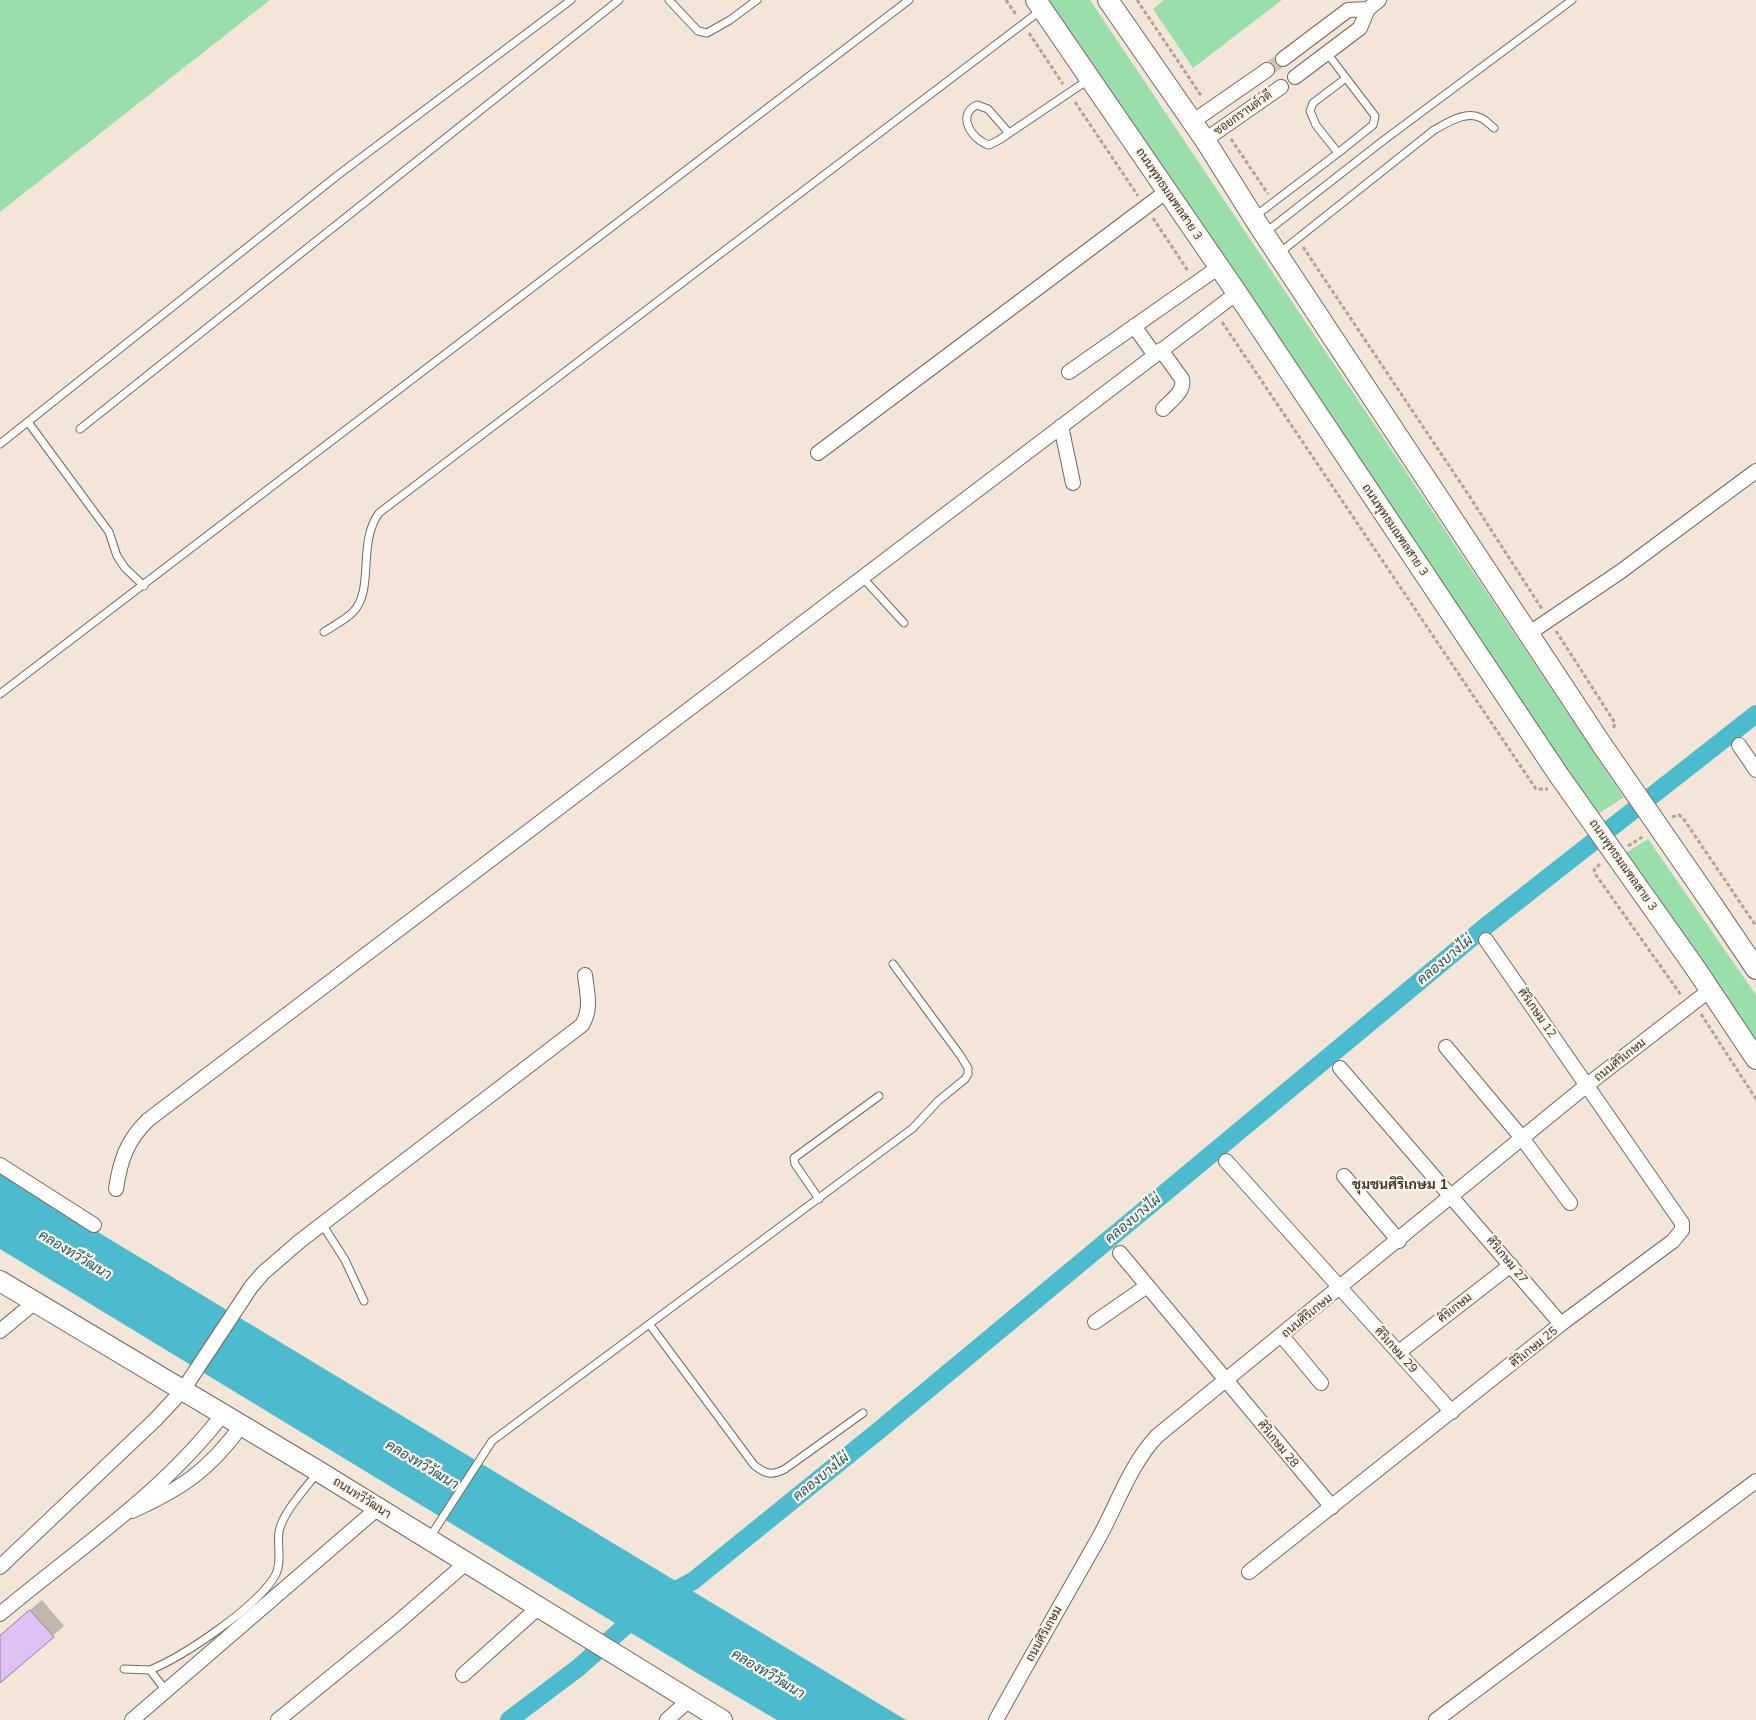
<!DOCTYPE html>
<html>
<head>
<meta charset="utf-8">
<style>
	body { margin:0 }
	canvas { display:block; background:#f3e6d9 }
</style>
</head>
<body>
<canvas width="1756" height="1720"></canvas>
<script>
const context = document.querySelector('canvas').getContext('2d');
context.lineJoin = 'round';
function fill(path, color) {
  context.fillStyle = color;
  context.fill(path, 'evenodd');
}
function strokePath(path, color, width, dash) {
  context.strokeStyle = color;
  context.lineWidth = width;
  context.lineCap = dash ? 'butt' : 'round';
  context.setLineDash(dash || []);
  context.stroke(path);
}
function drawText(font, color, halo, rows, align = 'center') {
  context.font = font + ' Mulish,Sarabun,sans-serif';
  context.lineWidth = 4.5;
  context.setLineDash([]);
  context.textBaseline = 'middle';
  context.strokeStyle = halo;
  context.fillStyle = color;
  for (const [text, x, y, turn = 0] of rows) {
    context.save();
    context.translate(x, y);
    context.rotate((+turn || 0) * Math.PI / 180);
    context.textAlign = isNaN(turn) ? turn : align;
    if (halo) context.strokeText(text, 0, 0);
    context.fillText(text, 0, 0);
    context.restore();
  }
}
const green = new Path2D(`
	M0 0H270L0 212Z
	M1047 0H1090L1624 797 1597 815 1485 646Z
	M1164 0H1282L1193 68 1153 9Z
	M1648 839 1756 995V1042L1626 853Z`);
const water = new Path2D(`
	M0 1173 906 1720H777L702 1676 0 1249Z`);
const shadow = new Path2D(`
	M42 1600 64 1626 0 1682V1635Z`);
const canal = new Path2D(`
	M663 1597 693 1581 877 1432 1486 926 1756 714
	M509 1720 578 1668 640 1613`);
const building = new Path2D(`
	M30 1610 54 1637 0 1683V1636Z`);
const minorTunnel = new Path2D(`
	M1267 70 1283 59`);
const path = new Path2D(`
	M1006 0 1017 16
	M1137 0 1202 97
	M1029 33 1063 84
	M1075 102 1138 196
	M1231 139 1268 194
	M1153 218 1188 271
	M1303 247 1468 494 1542 609
	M1222 322 1536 789H1548
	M1556 631 1615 723 1613 730
	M1672 817 1679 815 1683 818 1756 926
	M1628 846 1644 836
	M1600 864 1594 870 1596 875 1681 995
	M1701 1014 1756 1099`);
const service = new Path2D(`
	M669 0 698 31 707 33 730 20 757 0
	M1327 53 1375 116 1373 125 1338 153 1316 125 1310 111 1313 103 1346 78
	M1009 133 988 109 977 105C955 115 973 141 989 145L999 140 1088 80
	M1254 217 1338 153
	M1266 232 1384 140 1572 0
	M1278 254 1434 130C1447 123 1466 110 1481 118 1486 120 1490 125 1494 128
	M28 422 109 532 117 556 125 568 144 586
	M80 429 619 0
	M0 444 338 175 571 0
	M862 577 904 623
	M324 632C333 626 345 620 353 612 375 589 357 543 379 513L1040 11
	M0 694 909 0
	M819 1199 795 1164 794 1158 879 1096
	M322 1224 345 1260 364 1301
	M650 1325 754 1465C765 1474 772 1476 785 1469L863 1413
	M430 1537 492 1441 913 1128 938 1101 965 1079 968 1074V1068L960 1055 893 964
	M124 1669 150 1670
	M166 1691 150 1670C184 1656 259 1606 276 1574 282 1561 277 1546 279 1532 282 1513 306 1488 318 1472`);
const minor = new Path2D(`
	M1283 59 1348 10 1368 9
	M1295 77 1360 28 1368 9 1379 0
	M1192 122 1267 70
	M1205 140 1281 87
	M1134 326 1154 354
	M1161 350 1182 379C1185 392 1171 400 1163 409
	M1069 372 1219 267
	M1061 426 1073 483
	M818 453 1167 191
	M1528 634 1620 572 1756 471
	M1739 745 1756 770
	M1446 1047 1522 1138 1570 1203
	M1340 1068 1561 1324
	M1226 1161 1452 1412
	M0 1165 94 1225
	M1344 1176 1399 1241
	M116 1189C120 1161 127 1140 148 1120L1237 293
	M1120 1253 1332 1507
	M1095 1322 1147 1286
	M0 1331 35 1302
	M1282 1336 1321 1383
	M1399 1352 1511 1265
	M132 1511C183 1488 209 1470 242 1425
	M0 1567 155 1420 183 1390 251 1287 263 1273 300 1241 582 1025C592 1009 587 993 585 975
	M1249 1572 1561 1324 1673 1241 1682 1230V1223L1486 940
	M0 1614C76 1550 162 1494 223 1414
	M463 1675 539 1607
	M132 1720 378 1508
	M278 1720 397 1623 466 1563
	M667 1720 689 1700
	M996 1720C1029 1660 1063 1601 1097 1541 1117 1506 1129 1466 1157 1436L1587 1085 1710 990
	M1436 1720 1756 1481`);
const secondary = new Path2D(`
	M1036 0 1237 293 1558 774
	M1108 0 1205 140 1257 223 1602 745
	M1714 907 1756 969
	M1696 969 1756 1059
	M0 1281 318 1471 722 1720`);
const secondaryBridge = new Path2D(`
	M1602 745 1714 907
	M1558 774 1696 969`);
const streetNames = [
	["ซอยกรานต์วดี",1243,113,-35],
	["ถนนพุทธมณฑลสาย 3",1169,194,56],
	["ถนนพุทธมณฑลสาย 3",1395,530,56],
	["ถนนพุทธมณฑลสาย 3",1623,865,55],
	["ศิริเกษม 12",1537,1013,55],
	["ถนนศิริเกษม",1620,1060,-38],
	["ศิริเกษม 27",1507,1260,50],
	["ศิริเกษม",1455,1308,-38],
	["ถนนศิริเกษม",1307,1316,-39],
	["ศิริเกษม 25",1534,1347,-39],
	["ศิริเกษม 29",1396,1350,48],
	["ศิริเกษม 28",1278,1444,50],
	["ถนนทวีวัฒนา",362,1498,32],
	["ถนนศิริเกษม",1044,1634,-61]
];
const waterNames = [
	["คลองบางไผ่",1445,960,-40],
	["คลองบางไผ่",1133,1219,-40],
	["คลองทวีวัฒนา",75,1255,31],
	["คลองทวีวัฒนา",422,1465,31],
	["คลองบางไผ่",821,1477,-39],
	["คลองทวีวัฒนา",768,1674,31]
];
const neighbourhoodNames = [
	["ชุมชนศิริเกษม 1",1400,1185]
];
fill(green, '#9adfab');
fill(water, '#4dbbce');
fill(shadow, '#0003');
strokePath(canal, '#4dbbce', 18);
fill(building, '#dec1f5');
strokePath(building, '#8f8795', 1);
strokePath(minorTunnel, '#cec3b7', 14, [14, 7]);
strokePath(service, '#756a5e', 9);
strokePath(minor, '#756a5e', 16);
strokePath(secondary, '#756a5e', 22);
strokePath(path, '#aea49a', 3, [4, 2.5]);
strokePath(service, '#fff', 7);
strokePath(minor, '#fff', 14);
strokePath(secondary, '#fff', 20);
strokePath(secondaryBridge, '#756a5e', 22, []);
strokePath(secondaryBridge, '#fff', 20);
drawText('12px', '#3a3630', '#fef4e9', streetNames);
drawText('italic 14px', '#1b5863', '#fef4e9', waterNames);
drawText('bold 14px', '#3a3630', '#fef4e9', neighbourhoodNames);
</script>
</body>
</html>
